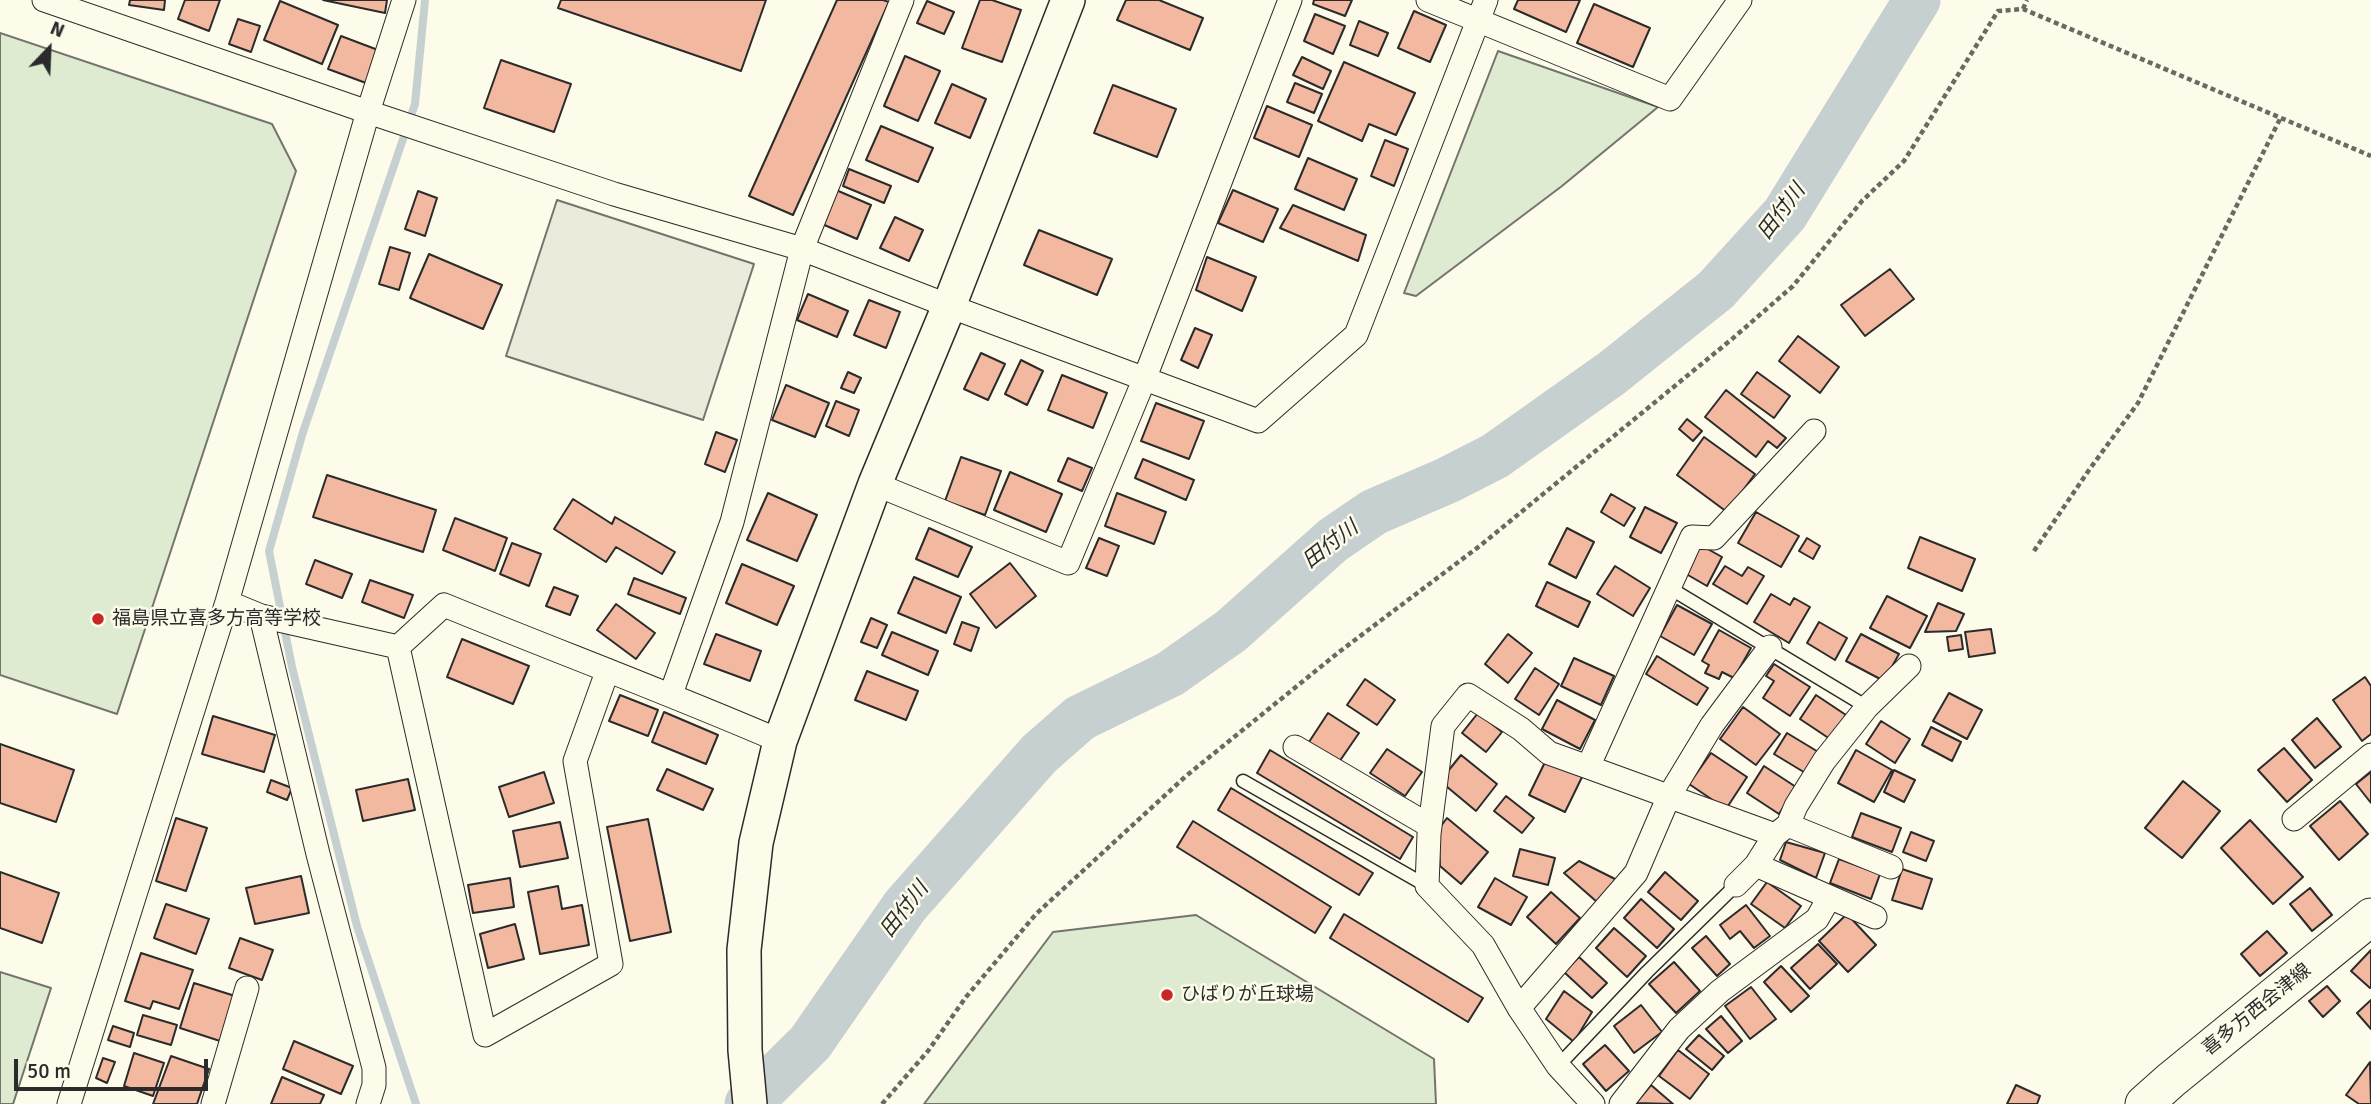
<!DOCTYPE html>
<html>
<head>
<meta charset="utf-8">
<style>
	body { margin:0 }
	#map { position:relative; width:2371px; height:1104px; overflow:hidden; background:#fdfbea; font-family:Signika,sans-serif }
	canvas { display:block }
	.north { position:absolute; left:14px; top:14px; width:70px; height:70px; -webkit-text-stroke:5px #fdfbea; paint-order:stroke; rotate:23deg; font-size:19px; font-weight:700; line-height:28px; text-align:center; color:#2b2b2b }
	.north::after { content:''; display:block; margin:auto; width:24px; height:32px; background:#2b2b2b; clip-path:polygon(50% 0,100% 100%,50% 72%,0 100%) }
	.scale { position:absolute; left:14px; top:1059px; width:194px; height:32px; box-sizing:border-box; border:4px solid #2b2b2b; border-top:0; padding-left:9px; font-size:21px; line-height:24px; white-space:nowrap; color:#2b2b2b; -webkit-text-stroke:5px #fdfbea; paint-order:stroke }
</style>
</head>
<body>
<div id="map">
<canvas width="2371" height="1104"></canvas>
<div class="north">N</div>
<div class="scale">50 m</div>
</div>
<script>
const context = document.querySelector('canvas').getContext('2d');
context.lineJoin = 'round';
function fill(path, color) {
  context.fillStyle = color;
  context.fill(path, 'evenodd');
}
function strokePath(path, color, width, dash) {
  context.strokeStyle = color;
  context.lineWidth = width;
  context.lineCap = dash ? 'butt' : 'round';
  context.setLineDash(dash || []);
  context.stroke(path);
}
function drawText(font, color, halo, rows, align = 'center') {
  context.font = font + ' Signika,"Noto Sans JP",sans-serif';
  context.lineWidth = 5;
  context.setLineDash([]);
  context.textBaseline = 'middle';
  context.strokeStyle = halo;
  context.fillStyle = color;
  for (const [text, x, y, turn = 0] of rows) {
    context.save();
    context.translate(x, y);
    context.rotate((+turn || 0) * Math.PI / 180);
    context.textAlign = isNaN(turn) ? turn : align;
    if (halo) context.strokeText(text, 0, 0);
    context.fillText(text, 0, 0);
    context.restore();
  }
}
const green = new Path2D(`
	M0 33 272 124 296 171 117 714 0 675Z
	M1498 51 1658 107 1562 186 1416 296 1404 293Z
	M1196 915 1434 1059 1436 1104H924L1053 932Z
	M0 972 51 988 13 1104H0Z`);
const parking = new Path2D(`
	M557 200 754 264 703 420 506 356Z`);
const stream = new Path2D(`
	M416 1104 357 926 292 667 269 551 303 432 415 104 425 0`);
const river = new Path2D(`
	M748 1104 810 1043 905 906 1039 754 1080 718 1170 674 1231 631 1333 540 1374 512 1448 480 1495 456 1612 373 1716 290 1785 214 1917 0`);
const building = new Path2D(`
	M130 0H165L164 10 129 5Z
	M185 0H220L209 31 178 19Z
	M323 0H387L385 13Z
	M561 0H766L741 71 558 8Z
	M837 0H883L889 2 793 215 749 196Z
	M980 0H992L1021 10 1002 62 962 48Z
	M1126 0H1159L1203 18 1190 50 1117 20Z
	M1314 0H1352L1345 16 1313 4Z
	M1518 0H1580L1566 32 1514 9Z
	M280 1 338 25 322 64 264 40Z
	M927 1 954 12 944 34 917 23Z
	M1594 4 1650 28 1633 67 1577 43Z
	M1414 11 1446 25 1430 62 1398 48Z
	M1315 14 1345 26 1333 54 1304 41Z
	M238 19 260 26 251 52 229 44Z
	M1359 21 1388 33 1378 56 1350 45Z
	M341 36 378 50 366 83 328 69Z
	M905 56 940 71 918 121 884 106Z
	M1302 57 1331 71 1323 89 1293 75Z
	M501 60 571 84 554 132 484 108Z
	M1344 62 1415 93 1396 135 1369 124 1362 141 1318 121Z
	M1295 83 1322 94 1314 113 1287 102Z
	M952 84 986 99 970 138 935 123Z
	M1113 85 1176 109 1157 157 1094 133Z
	M1267 106 1312 125 1299 157 1254 138Z
	M881 126 933 148 918 182 866 160Z
	M1385 140 1408 149 1394 186 1371 176Z
	M1308 158 1357 179 1344 210 1295 189Z
	M849 169 891 186 884 203 843 186Z
	M836 190 871 205 857 239 822 224Z
	M1233 190 1278 209 1263 242 1218 223Z
	M418 191 437 198 425 236 405 229Z
	M1293 205 1366 235 1358 261 1280 228Z
	M895 217 923 230 909 261 880 248Z
	M1039 230 1112 259 1097 295 1024 265Z
	M390 247 410 253 399 290 379 284Z
	M429 254 502 285 483 329 410 298Z
	M1207 257 1256 277 1242 311 1196 290Z
	M1890 269 1914 299 1865 336 1841 305Z
	M808 294 848 311 837 337 797 320Z
	M869 300 900 312 886 348 854 335Z
	M1195 328 1212 335 1198 368 1181 360Z
	M1798 336 1839 367 1820 393 1779 361Z
	M981 353 1005 364 988 400 964 389Z
	M1021 360 1043 371 1027 405 1005 394Z
	M848 372 861 378 854 393 841 388Z
	M1757 372 1790 396 1774 418 1741 394Z
	M1062 375 1107 393 1093 428 1048 410Z
	M786 385 829 403 815 437 772 420Z
	M1726 390 1786 438 1777 448 1768 441 1756 457 1705 417Z
	M836 401 859 410 849 436 826 426Z
	M1156 403 1204 421 1189 459 1141 441Z
	M1687 419 1702 431 1693 441 1679 429Z
	M716 432 737 440 725 472 705 464Z
	M1704 437 1755 474 1727 512 1677 475Z
	M961 457 1001 471 985 515 945 501Z
	M1068 458 1092 468 1082 491 1058 481Z
	M1143 459 1194 480 1186 500 1135 478Z
	M1010 472 1062 494 1046 532 994 510Z
	M327 475 436 510 423 552 313 517Z
	M768 493 817 515 797 561 747 540Z
	M1117 493 1166 512 1154 544 1105 526Z
	M1611 494 1635 508 1624 526 1601 512Z
	M573 499 612 524 615 517 675 552 662 574 616 547 606 562 554 529Z
	M1645 507 1677 523 1661 553 1630 537Z
	M1756 512 1799 536 1781 567 1738 543Z
	M455 518 507 538 495 571 443 550Z
	M929 528 972 547 958 577 916 559Z
	M1567 528 1594 542 1576 578 1549 564Z
	M1920 537 1975 559 1962 591 1908 568Z
	M1099 538 1119 546 1107 576 1086 568Z
	M1807 538 1820 546 1813 559 1799 551Z
	M512 543 541 554 529 586 500 574Z
	M1697 543 1722 557 1707 586 1681 571Z
	M315 560 352 574 342 598 306 584Z
	M1010 563 1036 596 996 628 970 594Z
	M742 564 794 586 777 625 726 603Z
	M1615 566 1650 588 1633 616 1597 594Z
	M1725 566 1742 576 1748 567 1764 576 1747 604 1713 584Z
	M914 577 961 597 946 633 898 613Z
	M634 578 686 598 680 614 628 594Z
	M370 580 413 595 404 618 362 602Z
	M1547 582 1590 602 1578 627 1536 606Z
	M554 587 578 596 570 615 546 606Z
	M1771 594 1790 605 1794 598 1810 607 1789 643 1754 622Z
	M1887 596 1927 616 1910 648 1870 628Z
	M1938 603 1964 614 1956 631 1925 632Z
	M616 604 655 633 636 659 597 630Z
	M1677 605 1712 624 1694 655 1660 636Z
	M871 618 887 625 877 648 861 642Z
	M962 622 979 628 971 651 954 644Z
	M1819 622 1847 638 1835 660 1807 643Z
	M1991 629 1995 653 1969 657 1965 632Z
	M1719 630 1751 648 1734 678 1722 672 1719 679 1705 673 1709 665 1702 661Z
	M892 632 938 651 928 675 882 655Z
	M716 634 761 651 750 681 704 664Z
	M1508 634 1532 653 1508 683 1485 664Z
	M1861 634 1899 654 1884 681 1846 661Z
	M1961 635 1963 649 1949 651 1947 637Z
	M462 639 529 666 513 704 447 677Z
	M1657 656 1708 688 1697 705 1646 674Z
	M1574 658 1614 676 1601 705 1561 686Z
	M1774 664 1810 687 1790 716 1763 698 1774 681 1766 676Z
	M1535 668 1559 684 1539 715 1515 699Z
	M867 671 918 691 906 720 855 700Z
	M2365 677 2371 686V734L2362 741 2333 700Z
	M1365 679 1395 700 1377 725 1347 705Z
	M1949 693 1982 710 1967 739 1933 721Z
	M620 695 658 710 648 736 609 721Z
	M1816 695 1846 715 1830 739 1800 719Z
	M1557 700 1595 720 1580 749 1542 729Z
	M1743 707 1780 734 1756 765 1720 739Z
	M664 712 718 735 706 764 652 742Z
	M1328 713 1359 733 1337 765 1307 745Z
	M1478 713 1502 732 1486 752 1462 733Z
	M213 716 275 735 264 772 202 754Z
	M2317 718 2341 747 2315 768 2292 740Z
	M1881 721 1910 739 1895 763 1866 744Z
	M1931 727 1961 742 1952 761 1922 745Z
	M1787 733 1820 753 1807 774 1774 754Z
	M0 744 74 770 56 822 0 803Z
	M2284 748 2312 780 2287 802 2258 770Z
	M1387 749 1422 772 1405 796 1370 773Z
	M1270 750 1413 837 1400 859 1257 773Z
	M1856 750 1892 770 1874 802 1838 783Z
	M1711 753 1747 777 1726 809 1689 784Z
	M1461 755 1497 784 1476 811 1440 781Z
	M1547 758 1583 775 1565 812 1529 795Z
	M1764 766 1796 787 1779 814 1747 793Z
	M667 769 713 789 703 810 657 790Z
	M1894 770 1915 780 1904 802 1884 792Z
	M544 772 554 803 509 817 499 787Z
	M2371 772V803L2356 784Z
	M408 779 415 810 363 821 356 790Z
	M271 780 292 788 287 800 267 792Z
	M2183 781 2220 811 2182 858 2145 828Z
	M1231 788 1373 873 1359 895 1218 810Z
	M1506 796 1534 818 1522 833 1494 811Z
	M2340 801 2368 834 2339 860 2310 826Z
	M1861 813 1901 828 1892 852 1852 837Z
	M176 818 207 828 186 891 156 881Z
	M1447 818 1488 852 1461 884 1440 866 1438 830Z
	M648 819 671 932 630 941 607 827Z
	M2250 820 2303 877 2273 904 2221 848Z
	M1193 821 1331 907 1315 933 1177 847Z
	M560 822 568 858 520 867 513 831Z
	M1911 832 1934 841 1926 861 1903 852Z
	M1786 842 1825 853 1816 878 1780 860Z
	M1520 849 1555 858 1548 885 1513 876Z
	M1839 859 1880 874 1871 899 1830 883Z
	M1579 861 1617 880 1597 902 1564 873Z
	M1902 869 1932 879 1922 909 1892 900Z
	M0 872 59 893 42 943 0 928Z
	M1665 872 1698 901 1681 920 1648 892Z
	M301 876 309 913 255 924 246 888Z
	M510 878 514 907 473 913 468 885Z
	M1495 878 1527 897 1511 925 1478 907Z
	M1767 882 1801 906 1785 928 1751 904Z
	M558 886 562 909 582 905 589 945 540 954 528 892Z
	M2310 888 2332 915 2312 931 2290 904Z
	M1551 892 1580 918 1556 944 1527 917Z
	M1641 899 1674 929 1657 948 1624 918Z
	M166 904 209 919 196 954 154 938Z
	M1746 905 1770 936 1754 948 1740 931 1730 939 1720 925Z
	M1344 914 1483 998 1468 1022 1330 938Z
	M1847 914 1876 945 1848 972 1819 941Z
	M515 924 524 959 488 968 480 934Z
	M1614 928 1646 956 1627 977 1596 948Z
	M2267 931 2287 953 2260 976 2241 954Z
	M1706 936 1730 964 1717 976 1692 948Z
	M240 938 273 950 262 980 229 968Z
	M1818 944 1837 964 1810 989 1791 968Z
	M2371 950V987L2370 988 2351 971Z
	M141 953 193 970 179 1009 153 1001 150 1009 125 1001Z
	M1579 957 1607 983 1592 998 1564 972Z
	M1674 962 1700 991 1676 1013 1649 984Z
	M1781 966 1809 996 1791 1012 1764 982Z
	M194 983 235 996 220 1041 180 1028Z
	M2327 986 2340 1001 2323 1017 2309 1001Z
	M1751 987 1776 1019 1750 1039 1725 1006Z
	M1564 991 1592 1012 1574 1042 1546 1019Z
	M2371 1000V1029L2357 1013Z
	M1641 1005 1662 1032 1634 1053 1614 1026Z
	M143 1015 177 1025 171 1045 137 1035Z
	M1721 1016 1742 1041 1728 1053 1706 1029Z
	M113 1026 134 1033 130 1047 108 1040Z
	M1699 1035 1724 1056 1712 1070 1686 1049Z
	M294 1041 353 1066 341 1094 283 1069Z
	M1605 1045 1629 1071 1606 1091 1583 1064Z
	M1678 1050 1709 1074 1690 1099 1659 1076Z
	M134 1053 164 1063 153 1096 124 1086Z
	M171 1056 209 1069 197 1104H153Z
	M103 1058 115 1062 107 1083 96 1078Z
	M2370 1062 2371 1104H2359L2346 1095Z
	M282 1077 324 1095 320 1104H271Z
	M1651 1085 1673 1104 1636 1103Z
	M2016 1085 2040 1096 2037 1104H2007Z`);
const path = new Path2D(`
	M2023 9 2027 0
	M2034 551 2089 470 2138 403 2280 119
	M882 1104 928 1051 966 997 1036 914 1186 776 1339 652 1481 545 1732 339 1793 286 1862 201 1904 161 1998 11 2023 9 2371 156`);
const lane = new Path2D(`
	M1668 587 1867 707
	M1243 781 1427 886
	M1558 1066 1647 972 1736 885`);
const street = new Path2D(`
	M44 0 368 112 614 194 802 249 949 306 1258 421 1356 335 1486 0
	M1428 0 1670 99 1740 0
	M875 484 1068 563 1144 380 1290 0
	M227 602 261 616 398 647
	M261 616 318 854 374 1068V1085L368 1104
	M398 647 485 1035 611 964 575 761 607 672
	M398 647 444 605C556 651 669 693 780 741
	M671 694 732 522 802 249 902 0
	M1295 747 1430 826
	M1588 767 1775 835
	M2294 819 2371 755
	M1788 825 1891 867
	M1756 865 1875 917
	M1736 885 1756 865 1775 835 1788 825 1796 806 1824 761 1867 707 1909 666
	M1519 1008 1636 873 1669 796 1712 725 1770 647
	M69 1104 227 602 368 112 404 0
	M213 1104 247 988
	M1593 1104 1558 1066 1519 1008 1483 945 1427 886 1429 834 1443 726 1468 695 1521 729 1549 753 1588 767 1692 537 1714 538 1814 431
	M1621 1104 1679 1029 1720 991 1817 919 1829 898`);
const secondary = new Path2D(`
	M750 1104 745 1050 744 950 756 843 780 741 875 484 949 306 1068 0`);
const primary = new Path2D(`
	M2144 1104 2171 1080 2371 917`);
const markers = [
	[98,619,7,"#c62828"],
	[1167,995,7,"#c62828"]
];
const poiNames = [
	["福島県立喜多方高等学校",112,619],
	["ひばりが丘球場",1181,995]
];
const streetNames = [
	["喜多方西会津線",2257,1010,-39]
];
const waterNames = [
	["田付川",1782,212,-53],
	["田付川",1331,545,-38],
	["田付川",905,910,-52]
];
fill(green, '#deebd1');
strokePath(green, '#74746e', 2);
fill(parking, '#eceadb');
strokePath(parking, '#74746e', 2);
strokePath(stream, '#c7d0d0', 8);
strokePath(river, '#c7d0d0', 47);
fill(building, '#f2b8a0');
strokePath(building, '#2b2b2b', 2);
strokePath(lane, '#2b2b2b', 15);
strokePath(street, '#2b2b2b', 25);
strokePath(secondary, '#2b2b2b', 36);
strokePath(primary, '#2b2b2b', 39);
strokePath(path, '#6a6964', 4.5, [5, 3.5]);
strokePath(lane, '#fdfbea', 12);
strokePath(street, '#fdfbea', 23);
strokePath(secondary, '#fdfbea', 33);
strokePath(primary, '#fdfbea', 37);
for (const [x, y, r, color] of markers) {
  const dot = new Path2D();
  dot.arc(x, y, r, 0, 2 * Math.PI);
  context.fillStyle = color;
  context.fill(dot);
  strokePath(dot, '#fdfbea', 2.5);
}
drawText('19px', '#2b2b2b', '#fdfbea', poiNames, 'left');
drawText('19px', '#2b2b2b', '#fdfbea', streetNames);
drawText('italic 21px', '#2b2b2b', '#fdfbea', waterNames);
</script>
</body>
</html>
